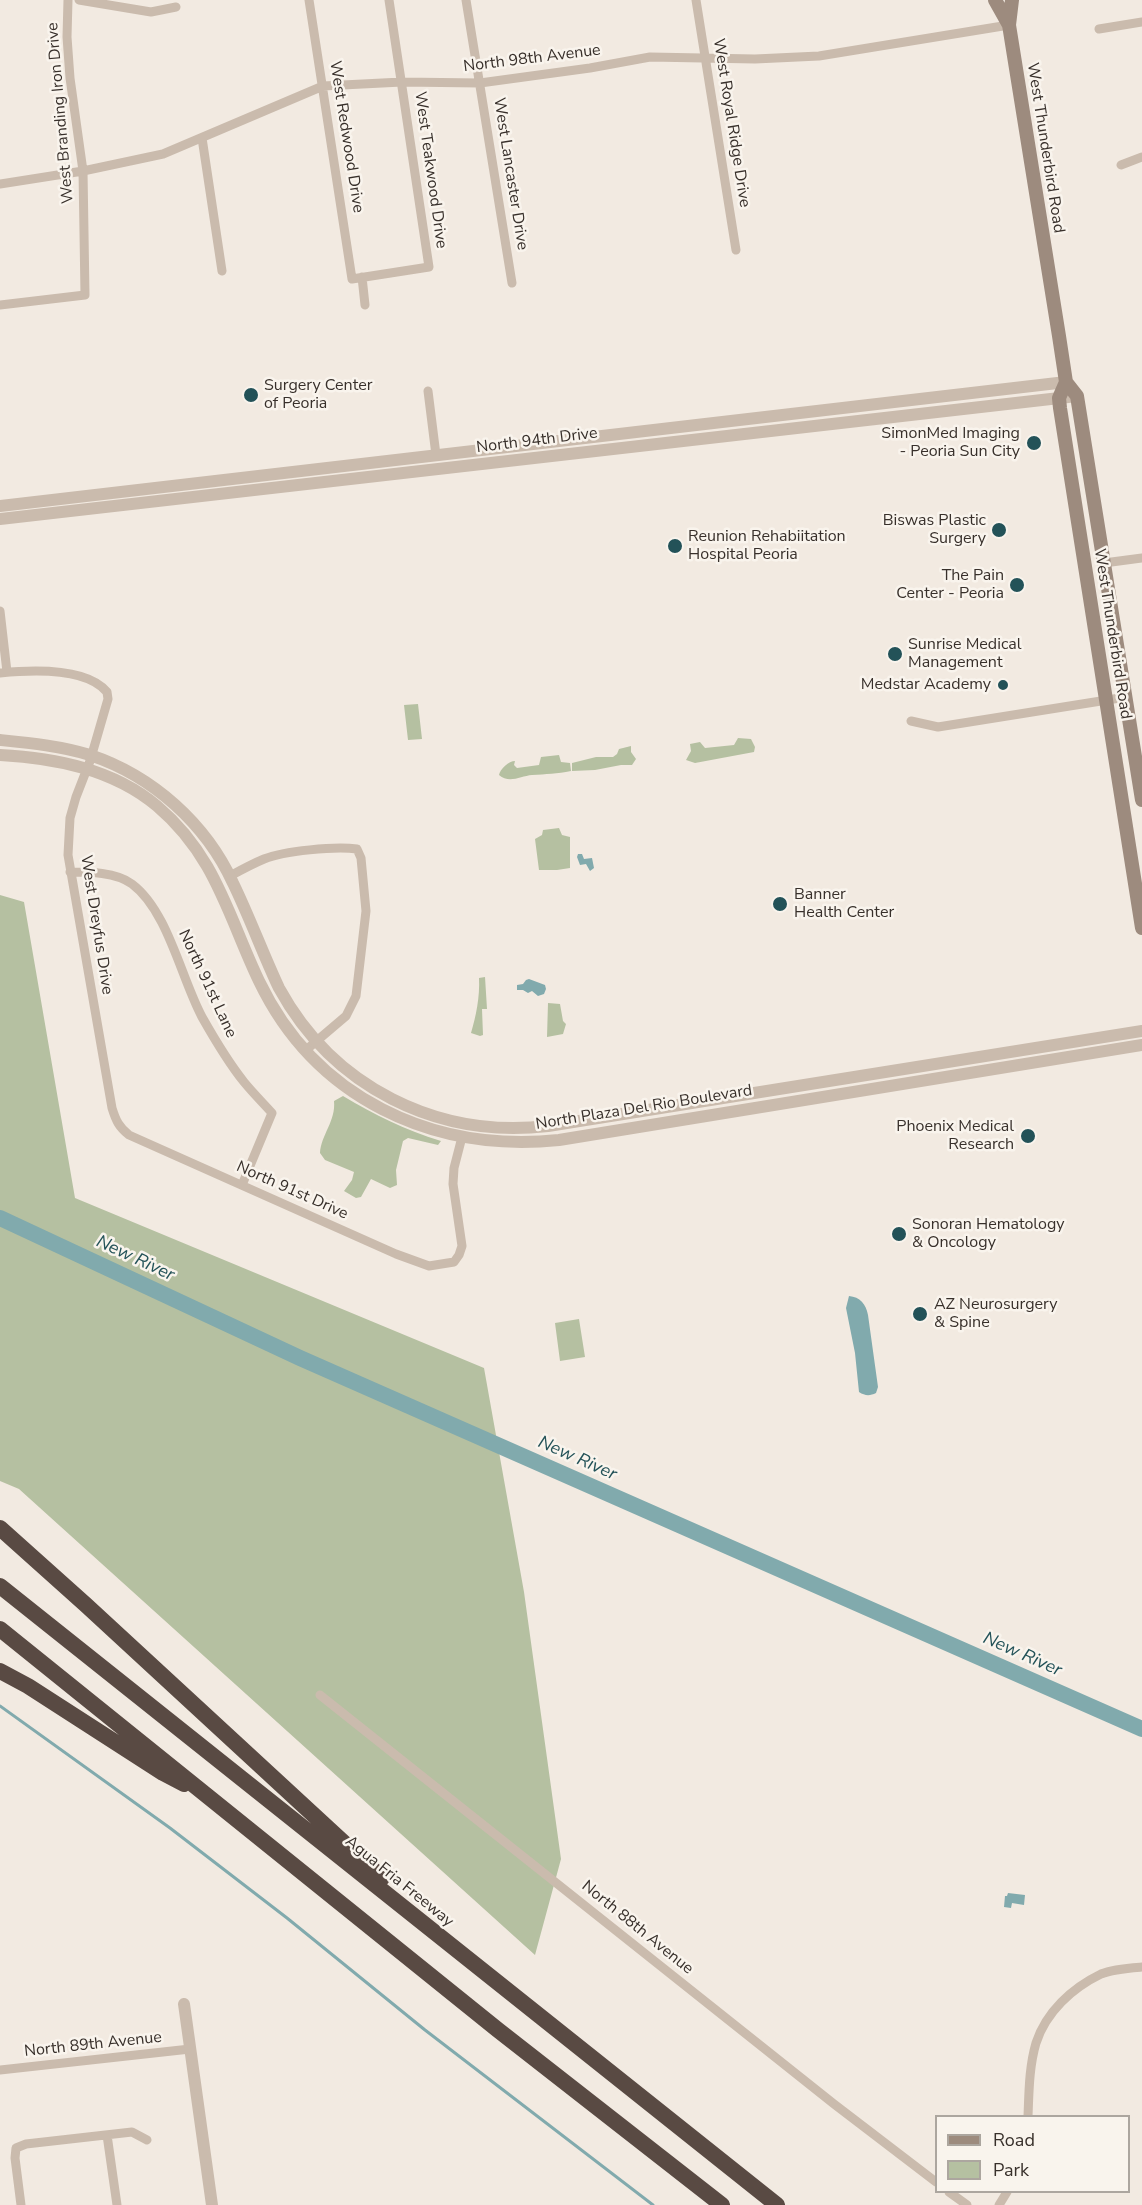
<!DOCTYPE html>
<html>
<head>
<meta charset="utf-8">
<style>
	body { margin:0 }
	#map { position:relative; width:1142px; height:2205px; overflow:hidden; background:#f2eae1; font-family:"Nunito Sans",sans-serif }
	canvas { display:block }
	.legend { position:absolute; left:935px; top:2115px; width:195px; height:78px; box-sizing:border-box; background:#f9f4ed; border:2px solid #aca69f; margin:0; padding:8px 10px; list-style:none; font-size:18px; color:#38302b }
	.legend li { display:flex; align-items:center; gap:12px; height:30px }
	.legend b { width:30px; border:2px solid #aca69f }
</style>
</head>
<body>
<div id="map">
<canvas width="1142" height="2205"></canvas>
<ul class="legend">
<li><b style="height:8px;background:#9d8b7e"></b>Road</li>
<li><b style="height:16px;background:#b5c0a1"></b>Park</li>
</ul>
</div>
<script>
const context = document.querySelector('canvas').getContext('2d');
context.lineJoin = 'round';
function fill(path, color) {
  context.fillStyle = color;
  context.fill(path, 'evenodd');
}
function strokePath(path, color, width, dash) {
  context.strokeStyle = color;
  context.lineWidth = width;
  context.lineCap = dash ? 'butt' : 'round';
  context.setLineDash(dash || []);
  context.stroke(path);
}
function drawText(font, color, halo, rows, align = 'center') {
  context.font = font + ' "Nunito Sans",sans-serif';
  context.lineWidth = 5;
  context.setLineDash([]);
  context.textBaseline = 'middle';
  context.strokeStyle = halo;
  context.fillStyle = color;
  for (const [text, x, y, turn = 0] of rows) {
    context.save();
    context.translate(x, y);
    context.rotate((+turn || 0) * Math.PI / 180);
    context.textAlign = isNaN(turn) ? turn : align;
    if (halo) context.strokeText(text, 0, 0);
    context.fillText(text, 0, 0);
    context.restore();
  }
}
const green = new Path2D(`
	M418 704 422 739 408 740 404 705Z
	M738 738 751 739 755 747 754 752 695 763 686 760 691 751 690 744 700 742 705 748 734 745Z
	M631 746V752L636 759 632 765H621L595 770 572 771V763L596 757H613L617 754 619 749Z
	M559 755 561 762 570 763 571 771C557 774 546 774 532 775 521 776 509 784 499 775 500 769 509 761 515 761L514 765 517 768 539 765 541 757Z
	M559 828 562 835 570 837V868L557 870H539L535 839 542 835 543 830Z
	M0 895 24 902 75 1198 484 1368 524 1592 561 1859 535 1955 19 1489 0 1481Z
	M485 977 487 1009H482L483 1035 480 1036 471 1033C476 1016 480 997 479 978Z
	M548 1003 560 1004 563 1021 566 1024 563 1034 547 1037Z
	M343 1096C375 1115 405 1130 441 1141L438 1145 408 1138 403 1141 396 1170 397 1185 390 1188 371 1179 361 1197 356 1198 344 1191 352 1180 354 1172 325 1160 320 1153C321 1135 336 1121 334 1101Z
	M579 1319 585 1357 560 1361 555 1323Z`);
const water = new Path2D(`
	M578 854H582L584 859 592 858 594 868 590 871 586 864 580 865 577 857Z
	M529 979 545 985 546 989 544 994 538 996 532 991 528 993 523 990H517V985L523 984 526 980Z
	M849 1296C860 1297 866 1304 868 1315L878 1387 876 1393C870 1396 865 1396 859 1392L855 1353 846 1308Z
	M1008 1893 1025 1895 1024 1905 1012 1903 1011 1908 1004 1907 1005 1896H1007Z`);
const stream = new Path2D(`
	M0 1706 170 1828 287 1918 425 2030 653 2205`);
const river = new Path2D(`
	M0 1218 300 1358 1142 1729`);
const minor = new Path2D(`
	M79 0 151 12 176 7
	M309 0 352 279 429 267 389 0
	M466 0 512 283
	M696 0 736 250
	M1099 29 1142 22
	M202 138 222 271
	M1121 165 1142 157
	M0 184 83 171 163 154 323 86 402 82 480 83 590 68 650 57 755 59 819 56 1009 25
	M362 277 365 305
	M0 305 85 295 83 171 70 78 67 37 68 0
	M428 391 436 455
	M1104 563 1142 558
	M0 611 7 672
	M0 673C30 670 86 667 107 692L108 699 90 761 76 797 70 818 68 855 112 1108C116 1121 119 1127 129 1135L396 1254 429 1266 454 1262 459 1255 462 1246 453 1184 454 1168 462 1137
	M911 721 938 727 1126 697
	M70 872C89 872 116 872 132 884 168 911 181 978 202 1017 215 1040 228 1062 244 1082 253 1093 263 1103 272 1113L242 1185
	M230 876C241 870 252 864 264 859 284 851 335 846 357 849L361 858 366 911 356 996 346 1016 306 1050
	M320 1695 834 2104 936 2182
	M0 2070 190 2049
	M1028 2116C1029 2092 1029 2067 1036 2043 1046 2012 1072 1988 1101 1974 1113 1969 1129 1968 1142 1967
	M107 2135 117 2205
	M949 2192 967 2205
	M21 2205 15 2158 16 2148 26 2144 132 2132 147 2140
	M999 2205 1007 2192`);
const tertiary = new Path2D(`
	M0 506 1066 382
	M0 519 1077 396
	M0 740C30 743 61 746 90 755 153 776 206 824 233 883 250 918 263 954 279 988 333 1087 437 1139 548 1126L1142 1031
	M0 755C55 758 113 769 157 806 216 856 228 916 259 981 315 1098 432 1153 559 1140L1142 1045
	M184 2004 212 2205`);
const secondary = new Path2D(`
	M995 0 1009 25
	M1012 0 1009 25 1059 336 1066 382 1077 396 1142 800
	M1066 382 1059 398 1060 408 1142 928`);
const motorway = new Path2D(`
	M0 1528 86 1605 382 1878
	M0 1586 777 2205
	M0 1629 498 2030 722 2205
	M0 1671 28 1686 163 1773 184 1784`);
const markers = [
	[251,395,8,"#235258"],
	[1034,443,8,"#235258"],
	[999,530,8,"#235258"],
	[675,546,8,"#235258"],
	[1017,585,8,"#235258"],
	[895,654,8,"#235258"],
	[1003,685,6,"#235258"],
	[780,904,8,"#235258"],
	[1028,1136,8,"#235258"],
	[899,1234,8,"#235258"],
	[920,1314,8,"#235258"]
];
const streetNames = [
	["North 98th Avenue",532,59,-7],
	["West Branding Iron Drive",61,113,-95],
	["West Royal Ridge Drive",731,123,81],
	["West Redwood Drive",346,137,81],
	["West Thunderbird Road",1045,148,81],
	["West Teakwood Drive",430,170,82],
	["West Lancaster Drive",510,174,81],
	["North 94th Drive",537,441,-7],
	["West Thunderbird Road",1112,634,81],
	["West Dreyfus Drive",96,925,81],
	["North 91st Lane",207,984,65],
	["North Plaza Del Rio Boulevard",644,1108,-9],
	["North 91st Drive",292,1191,24],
	["Agua Fria Freeway",399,1882,39],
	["North 88th Avenue",637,1928,39],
	["North 89th Avenue",93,2045,-6]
];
const poiNames = [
	["Surgery Center",264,386],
	["of Peoria",264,404],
	["SimonMed Imaging",1020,434,"right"],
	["- Peoria Sun City",1020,452,"right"],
	["Biswas Plastic",986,521,"right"],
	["Surgery",986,539,"right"],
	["Reunion Rehabiitation",688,537],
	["Hospital Peoria",688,555],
	["The Pain",1004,576,"right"],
	["Center - Peoria",1004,594,"right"],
	["Sunrise Medical",908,645],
	["Management",908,663],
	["Medstar Academy",991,685,"right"],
	["Banner",794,895],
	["Health Center",794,913],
	["Phoenix Medical",1014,1127,"right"],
	["Research",1014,1145,"right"],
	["Sonoran Hematology",912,1225],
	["& Oncology",912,1243],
	["AZ Neurosurgery",934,1305],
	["& Spine",934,1323]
];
const waterNames = [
	["New River",135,1259,25],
	["New River",577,1459,24],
	["New River",1022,1655,24]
];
fill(green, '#b5c0a1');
fill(water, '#81aaad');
strokePath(stream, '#81aaad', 3);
strokePath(river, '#81aaad', 16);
strokePath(minor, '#cabbad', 9);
strokePath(tertiary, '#cabbad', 12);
strokePath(secondary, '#9d8b7e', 14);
strokePath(motorway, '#594a43', 16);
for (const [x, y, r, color] of markers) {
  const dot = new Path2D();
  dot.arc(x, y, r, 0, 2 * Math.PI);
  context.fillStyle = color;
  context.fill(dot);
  strokePath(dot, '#f9f4ed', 2);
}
drawText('16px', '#38302b', '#f9f4ed', streetNames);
drawText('16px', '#38302b', '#f9f4ed', poiNames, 'left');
drawText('italic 18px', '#235258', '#f9f4ed', waterNames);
</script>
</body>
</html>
